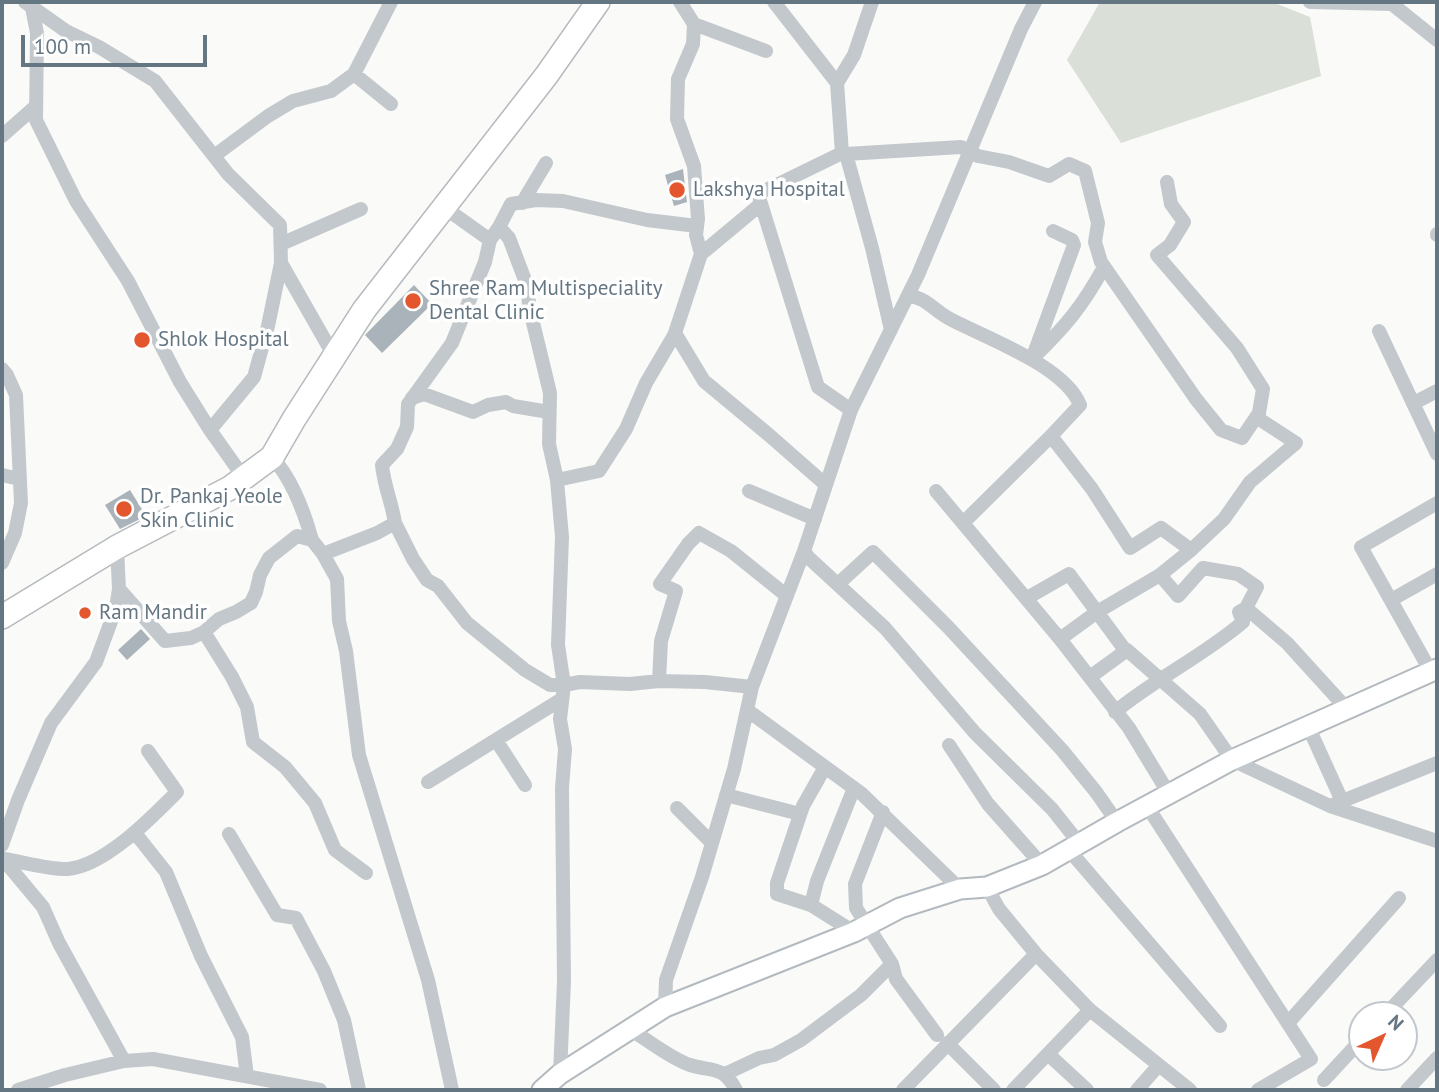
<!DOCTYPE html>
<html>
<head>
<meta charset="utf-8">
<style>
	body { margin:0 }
	#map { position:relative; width:1439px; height:1092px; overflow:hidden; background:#fafaf8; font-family:"PT Sans",sans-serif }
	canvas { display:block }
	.frame { position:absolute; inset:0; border:4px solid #657683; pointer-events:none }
	.north { position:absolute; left:1348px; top:1001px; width:70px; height:70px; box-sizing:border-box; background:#fff; border:2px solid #c1c8cd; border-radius:50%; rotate:44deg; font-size:19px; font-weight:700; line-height:28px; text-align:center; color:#657683 }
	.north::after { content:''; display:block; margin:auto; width:24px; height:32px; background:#e4572e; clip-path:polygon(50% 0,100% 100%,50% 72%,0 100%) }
	.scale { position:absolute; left:21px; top:35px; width:186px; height:32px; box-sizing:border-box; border:4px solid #657683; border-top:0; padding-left:9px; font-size:21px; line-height:24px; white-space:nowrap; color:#657683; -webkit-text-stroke:5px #fff; paint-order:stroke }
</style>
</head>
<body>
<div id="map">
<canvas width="1439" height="1092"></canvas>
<div class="frame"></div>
<div class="north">N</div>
<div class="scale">100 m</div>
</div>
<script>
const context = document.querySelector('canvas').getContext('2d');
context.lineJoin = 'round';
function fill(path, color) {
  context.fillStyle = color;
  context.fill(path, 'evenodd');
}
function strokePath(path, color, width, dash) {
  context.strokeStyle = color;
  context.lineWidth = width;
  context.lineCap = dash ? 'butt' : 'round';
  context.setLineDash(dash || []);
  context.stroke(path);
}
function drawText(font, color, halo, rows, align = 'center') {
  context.font = font + ' "PT Sans",sans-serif';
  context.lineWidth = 7;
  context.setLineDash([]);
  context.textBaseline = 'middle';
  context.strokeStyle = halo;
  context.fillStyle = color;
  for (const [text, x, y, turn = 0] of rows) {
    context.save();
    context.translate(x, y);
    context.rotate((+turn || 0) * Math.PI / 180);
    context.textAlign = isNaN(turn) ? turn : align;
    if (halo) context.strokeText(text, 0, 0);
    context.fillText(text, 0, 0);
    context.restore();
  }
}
const green = new Path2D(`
	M1100 2H1272L1310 17 1321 76 1121 143 1067 60Z`);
const building = new Path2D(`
	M683 169 687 202 674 206 665 175Z
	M414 285 432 304 382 353 365 335Z
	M130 490 146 516 120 529 105 505Z
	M141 629 150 639 127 660 118 650Z`);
const street = new Path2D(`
	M25 2 66 31 99 47 155 81 228 174 280 225 281 263 268 326 254 377 210 430
	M680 2 694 24 693 44 678 79 677 119 694 166 698 219 696 235 701 254 675 333 704 381 769 435 826 485
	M774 2 837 83 842 153 846 154
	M1310 2 1392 4 1437 40
	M32 8 37 33 36 120 76 201 128 281 180 382 210 430 244 478
	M694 24 766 51
	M354 74 391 104
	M837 83 854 55 872 2
	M2 136 36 106
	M842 153 758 194 818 387 851 410
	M214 156 268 116 293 101 331 91 354 74 391 2
	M522 203 546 163
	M445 208 490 240 499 227 509 238 528 288 529 306 550 393 549 444 557 480 562 537 558 645 564 685 580 682 630 684 659 681 705 682 752 687
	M499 227 511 204 536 200 563 201 647 220 697 226
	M1053 231 1072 240 1074 245 1032 359C1065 327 1082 307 1104 267
	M1437 235V234
	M281 244 361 209
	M701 254 761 204
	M281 263 334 356
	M908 296C926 297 934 311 950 319 986 338 1065 366 1080 405L1051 436 1092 489 1130 548 1161 528 1191 550 1160 575 1178 596 1203 568 1238 574 1257 587 1246 608 1287 643 1347 709
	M891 330 872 248 846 154 961 147 978 156 1009 162 1049 176 1069 164 1085 171 1098 223 1095 242 1101 262 1196 399 1221 430 1242 438 1259 413 1263 389 1237 348 1157 255 1170 245 1184 222 1171 204 1167 182
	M1379 331 1437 454
	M2 369 7 375 16 395 21 503 15 533 2 563
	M412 398 424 394 473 412 488 405 506 402 513 406 549 412
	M1414 403 1437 391
	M272 457C292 479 304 511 312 540
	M2 475 19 479
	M557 480 599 471 626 429 646 383 676 332
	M749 491 815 519
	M936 491 1060 639 1129 728 1169 794
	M395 523C392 503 384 486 382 465L397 449 407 427 408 404 452 343 485 262 490 240
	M963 523 1051 436
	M1191 550 1224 519 1250 482 1296 443 1256 417
	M804 551 809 558 885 628 975 733 1052 809 1079 843
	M323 554 377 533 395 523 413 559 427 580 438 586 467 623 525 670 550 685H564L560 719 565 749 562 788 564 981 560 1074
	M838 584 873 552 948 627 1062 750 1096 792 1117 822
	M119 589 165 641 191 638 204 632 219 619 236 612 251 603 256 592 260 575 269 558 297 536 312 540 323 554 337 579 339 621 346 651 359 755 428 980 452 1090
	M1027 598 1069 574 1125 650H1127
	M1391 600 1437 574
	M204 632 232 677 247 707 253 742 285 767 315 803 335 850 366 873
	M1060 639 1097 612 1160 575
	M1431 672 1361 547 1437 503
	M1090 677 1127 650 1200 714 1232 760 1330 806 1437 841
	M659 681 661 641 676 591 660 584 688 544 699 533 731 551 787 596
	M747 710 862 794 960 889
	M1115 712C1155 679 1203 656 1243 622L1239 612 1246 608
	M1308 726 1342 801
	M496 740 525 785
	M949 745 988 804 1042 865
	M825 767 803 806 777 883V894L811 905 854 932
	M428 782 562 699
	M726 795 800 814
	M1147 806 1311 1059 1258 1090
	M1330 806 1437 763
	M677 808 712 843
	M135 833 166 872 201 956 242 1037 247 1076
	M229 834 277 915 296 918 324 971 344 1020 359 1090
	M2 845 18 800 51 723 96 662 116 608 119 589 117 547
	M1069 850 1220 1026
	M2 858 43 907 59 943 124 1061
	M4 859C23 862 50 870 68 869 105 866 152 817 177 792L148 751
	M811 905 817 881 854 788
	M1036 954 1090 1010 1190 1090
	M892 964 896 979 937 1035
	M665 1007 666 980 702 877 734 769 752 687 804 551 851 410 918 275 1021 29 1035 2
	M1385 1015 1437 960
	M1288 1023 1399 898
	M631 1030C648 1040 671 1059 690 1065 713 1072 723 1065 736 1090
	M947 1043 994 1090
	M1048 1054 1087 1090
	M725 1074 759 1058 774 1055 801 1040 861 995 892 964 856 908 855 884 883 812
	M1324 1080 1362 1039
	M18 1090 65 1075 124 1061 153 1059 320 1090
	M903 1090 1036 954 999 909 987 887
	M1013 1090 1090 1010
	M1137 1090 1159 1065
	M1407 1090 1437 1058`);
const secondary = new Path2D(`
	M542 1090 560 1074 665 1007 854 932 900 908 960 889 987 887 1042 865 1117 822 1232 760 1437 669`);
const primary = new Path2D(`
	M2 617 117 547 230 488 272 457 294 419 364 310 546 76 598 2`);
const markers = [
	[677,190,9,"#e4572e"],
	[413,301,9,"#e4572e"],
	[142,340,9,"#e4572e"],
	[124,509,9,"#e4572e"],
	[85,613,7,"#e4572e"]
];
const poiNames = [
	["Lakshya Hospital",693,190],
	["Shree Ram Multispeciality",429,289],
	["Dental Clinic",429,313],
	["Shlok Hospital",158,340],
	["Dr. Pankaj Yeole",140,497],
	["Skin Clinic",140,521],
	["Ram Mandir",99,613]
];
fill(green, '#dadfd7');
fill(building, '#aab3b9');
strokePath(secondary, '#b3babf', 23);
strokePath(primary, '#b5babe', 26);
strokePath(street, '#c3c8cc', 14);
strokePath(secondary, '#fff', 19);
strokePath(primary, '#fff', 23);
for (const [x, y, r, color] of markers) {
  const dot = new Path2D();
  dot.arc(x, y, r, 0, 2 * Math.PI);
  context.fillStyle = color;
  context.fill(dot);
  strokePath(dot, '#fff', 2.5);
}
drawText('21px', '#657683', '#fff', poiNames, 'left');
</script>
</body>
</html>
